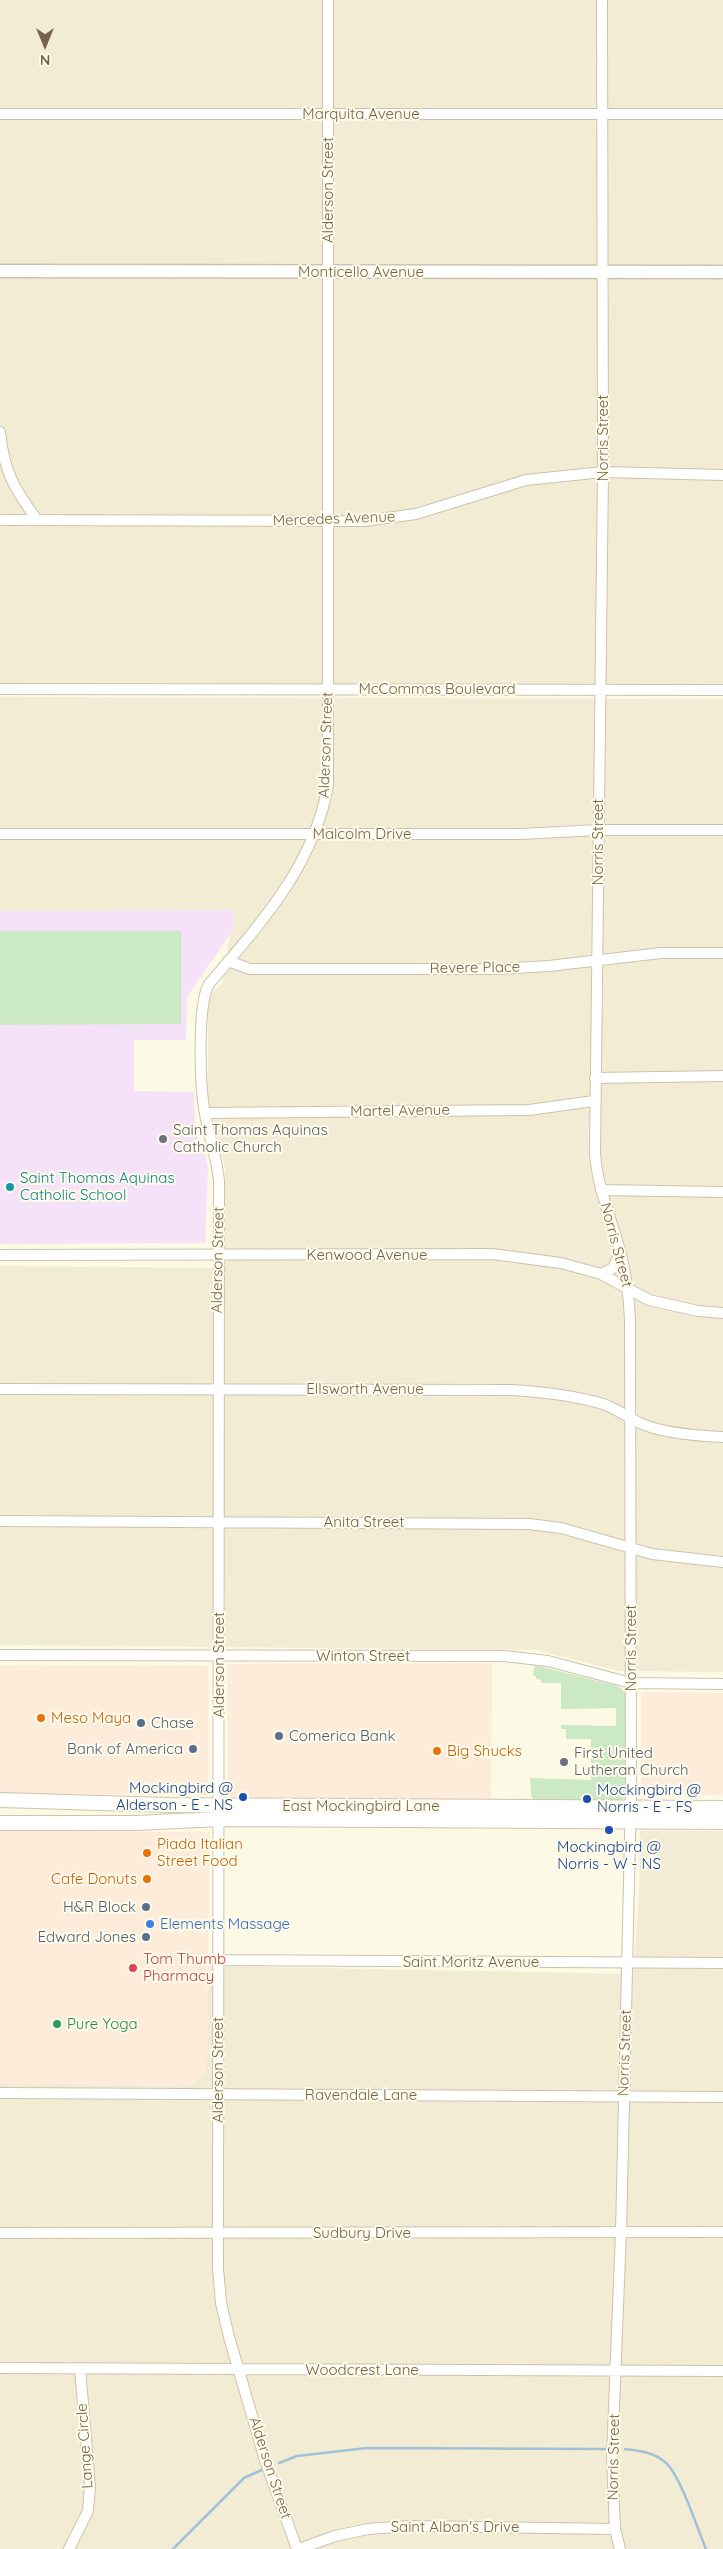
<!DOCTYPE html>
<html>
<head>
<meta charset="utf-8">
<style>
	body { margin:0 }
	#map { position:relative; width:723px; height:2549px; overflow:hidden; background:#fcf9e5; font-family:Quicksand,sans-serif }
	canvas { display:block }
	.north { position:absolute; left:20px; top:20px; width:50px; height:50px; -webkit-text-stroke:4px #fffcec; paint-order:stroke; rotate:180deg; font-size:14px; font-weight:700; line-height:20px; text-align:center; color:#75644b }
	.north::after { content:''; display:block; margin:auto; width:18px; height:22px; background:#75644b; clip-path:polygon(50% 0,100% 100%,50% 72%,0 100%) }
</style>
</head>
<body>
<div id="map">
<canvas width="723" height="2549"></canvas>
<div class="north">N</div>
</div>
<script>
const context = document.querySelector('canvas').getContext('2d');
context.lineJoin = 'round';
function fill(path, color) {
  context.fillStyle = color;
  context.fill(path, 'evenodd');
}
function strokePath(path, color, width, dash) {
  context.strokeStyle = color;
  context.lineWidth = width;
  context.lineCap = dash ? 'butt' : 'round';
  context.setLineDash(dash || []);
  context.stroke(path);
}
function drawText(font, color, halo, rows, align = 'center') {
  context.font = font + ' Quicksand,sans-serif';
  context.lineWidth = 4;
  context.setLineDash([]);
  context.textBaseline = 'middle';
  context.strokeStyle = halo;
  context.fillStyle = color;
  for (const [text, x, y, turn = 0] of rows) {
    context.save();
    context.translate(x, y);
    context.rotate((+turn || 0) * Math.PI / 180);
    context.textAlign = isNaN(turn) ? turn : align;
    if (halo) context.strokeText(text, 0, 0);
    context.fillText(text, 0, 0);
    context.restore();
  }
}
const residential = new Path2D(`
	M0 0H723V267L0 266Z
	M0 276H723V684H0Z
	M0 697 723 699V1672L620 1671 535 1650 0 1645V1266L224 1268 225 1168 208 1101V1010L211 993 222 984 234 911H0Z
	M640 1831H723V2549H0V2083L190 2086 206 2072 208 1966 633 1974 639 1893Z`);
const commercial = new Path2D(`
	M492 1663 491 1800 228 1797 227 1664Z
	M0 1665 209 1666 208 1795 0 1794Z
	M641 1692 723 1693V1795L641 1794Z
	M0 1831 210 1832 206 2072 190 2086 0 2083Z`);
const education = new Path2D(`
	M234 910 233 930 187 997 186 1040H134V1091L194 1092 195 1131 205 1153 208 1167 205 1243 0 1244V911Z`);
const green = new Path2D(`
	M0 931H181V1024L0 1025Z
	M539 1666 617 1686 626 1691 627 1795 621 1800 535 1801 531 1796 530 1778 591 1780V1739H566V1729H561V1725L616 1726V1708L561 1709V1683H541V1680L536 1679V1676H533L534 1667Z`);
const stream = new Path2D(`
	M625 2449C639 2451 653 2452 665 2462 680 2474 697 2528 706 2549
	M279 2463 297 2456 367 2448 605 2449
	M173 2549 244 2478 264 2469`);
const minor = new Path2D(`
	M602 0 603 472 595 1153C597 1186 610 1215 619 1247 626 1271 629 1295 630 1320L631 1794 621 2232 612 2457 615 2529 620 2549
	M0 114H723
	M0 432C4 472 14 488 37 520
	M0 520 364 521 416 514 526 480 603 472 723 475
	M0 689 723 690
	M0 834H521L598 830H723
	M228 961 250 969H498L549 966 661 953H723
	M595 1078 723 1076
	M205 1113 529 1110 594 1101
	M601 1190 723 1192
	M0 1255 492 1254 561 1263 601 1274 649 1300 698 1311 723 1313
	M601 1274 613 1268 620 1253
	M0 1389 512 1390C542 1392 574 1395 603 1404 617 1409 627 1417 640 1423 661 1433 700 1436 723 1437
	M0 1521 529 1524 561 1528 652 1554 723 1562
	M0 1655 504 1656 548 1661 631 1683 723 1684
	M218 1960 723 1963
	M0 2093 723 2097
	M0 2233 723 2232
	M0 2368 723 2371
	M69 2549 88 2511 90 2486 80 2368
	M297 2549 265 2460 229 2337 221 2303 218 2268 219 1181C217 1158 209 1137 205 1114 200 1089 197 1004 209 984 261 923 314 866 328 785V0
	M299 2549 335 2536 368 2529 409 2526 615 2529`);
const tertiary = new Path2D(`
	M0 271 723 272`);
const secondary = new Path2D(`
	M0 1800 168 1805 723 1808
	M0 1823H136L220 1819 723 1822`);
const markers = [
	[163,1139,5,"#6b7280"],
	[10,1187,5,"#0f9aa8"],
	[41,1718,5,"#e8710a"],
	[141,1723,5,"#5c6f8a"],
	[279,1736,5,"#5c6f8a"],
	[193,1749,5,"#5c6f8a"],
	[437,1751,5,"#e8710a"],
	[564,1762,5,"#6b7280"],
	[243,1797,5,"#1a4fb4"],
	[587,1799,5,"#1a4fb4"],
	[609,1830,5,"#1a4fb4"],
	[147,1853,5,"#e8710a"],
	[147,1879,5,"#e8710a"],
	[146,1907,5,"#5c6f8a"],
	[150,1924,5,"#3f7fe0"],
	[146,1937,5,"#5c6f8a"],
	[133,1968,5,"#e0444e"],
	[57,2024,5,"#2e9e5b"]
];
const streetNames = [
	["Marquita Avenue",361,114],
	["Alderson Street",328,190,-90],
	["Monticello Avenue",361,272],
	["Norris Street",603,438,-90],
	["Mercedes Avenue",334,519,-2],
	["McCommas Boulevard",437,689],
	["Alderson Street",326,745,-88],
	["Malcolm Drive",362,834],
	["Norris Street",598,842,-90],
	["Revere Place",475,968,-1],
	["Martel Avenue",400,1111,-1],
	["Norris Street",616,1245,75],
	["Kenwood Avenue",367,1255],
	["Alderson Street",218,1260,-89],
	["Ellsworth Avenue",365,1389],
	["Anita Street",364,1522],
	["Norris Street",631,1648,-90],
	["Winton Street",363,1656],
	["Alderson Street",219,1665,-90],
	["East Mockingbird Lane",361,1806],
	["Saint Moritz Avenue",471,1962],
	["Norris Street",625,2053,-88],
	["Alderson Street",218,2070,-90],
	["Ravendale Lane",361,2095],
	["Sudbury Drive",362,2233],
	["Woodcrest Lane",362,2370],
	["Lange Circle",85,2446,-94],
	["Norris Street",614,2457,-89],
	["Alderson Street",270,2468,72],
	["Saint Alban's Drive",455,2527]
];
const worshipNames = [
	["Saint Thomas Aquinas",173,1130],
	["Catholic Church",173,1147],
	["First United",574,1753],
	["Lutheran Church",574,1770]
];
const cultureNames = [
	["Saint Thomas Aquinas",20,1178],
	["Catholic School",20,1195]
];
const foodNames = [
	["Meso Maya",51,1718],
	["Big Shucks",447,1751],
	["Piada Italian",157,1844],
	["Street Food",157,1861],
	["Cafe Donuts",137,1879,"right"]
];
const serviceNames = [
	["Chase",151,1723,"left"],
	["Comerica Bank",289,1736,"left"],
	["Bank of America",183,1749],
	["H&R Block",136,1907],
	["Edward Jones",136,1937]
];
const transitNames = [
	["Mockingbird @",233,1788],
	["Alderson - E - NS",233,1805],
	["Mockingbird @",597,1790,"left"],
	["Norris - E - FS",597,1807,"left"],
	["Mockingbird @",609,1847,"center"],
	["Norris - W - NS",609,1864,"center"]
];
const shopNames = [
	["Elements Massage",160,1924]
];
const healthNames = [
	["Tom Thumb",143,1959],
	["Pharmacy",143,1976]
];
const leisureNames = [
	["Pure Yoga",67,2024]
];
fill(residential, '#f3ecd4');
fill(commercial, '#fcecd9');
fill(education, '#f6e2f8');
fill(green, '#cae9c4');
strokePath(stream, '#a1c1d7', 2.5);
strokePath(minor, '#cdc3ac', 12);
strokePath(tertiary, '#cdc3ac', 15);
strokePath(secondary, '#d0c4a9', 16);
strokePath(minor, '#fff', 10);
strokePath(tertiary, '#fff', 12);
strokePath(secondary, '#fff', 14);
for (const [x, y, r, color] of markers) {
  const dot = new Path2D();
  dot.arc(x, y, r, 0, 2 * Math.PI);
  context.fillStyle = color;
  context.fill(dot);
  strokePath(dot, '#fffcec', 2);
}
drawText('15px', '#75644b', '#fffcec', streetNames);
drawText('15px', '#5b616d', '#fffcec', worshipNames, 'left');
drawText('15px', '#0d838f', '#fffcec', cultureNames, 'left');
drawText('15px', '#c56008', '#fffcec', foodNames, 'left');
drawText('15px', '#4e5e75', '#fffcec', serviceNames, 'right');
drawText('15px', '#164399', '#fffcec', transitNames, 'right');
drawText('15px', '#366cbe', '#fffcec', shopNames, 'left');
drawText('15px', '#be3a42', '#fffcec', healthNames, 'left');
drawText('15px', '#27864d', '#fffcec', leisureNames, 'left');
</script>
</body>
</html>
